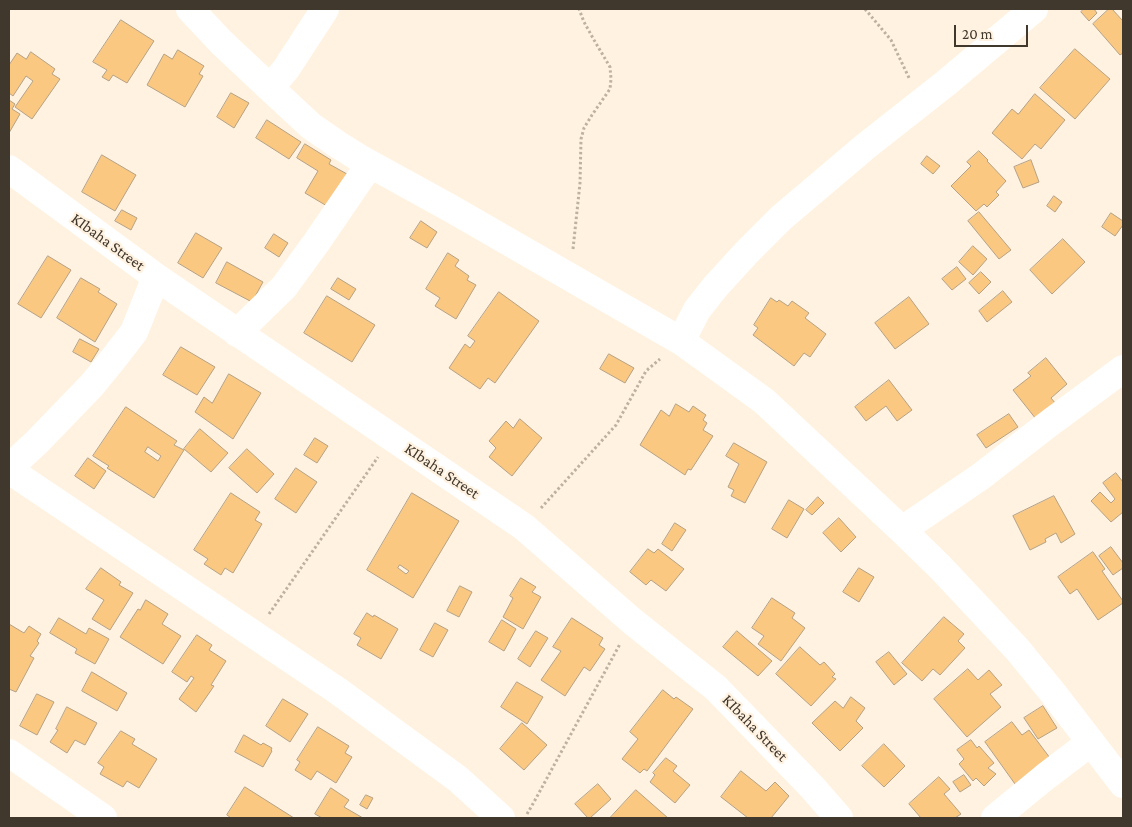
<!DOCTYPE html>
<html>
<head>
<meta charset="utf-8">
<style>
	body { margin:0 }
	#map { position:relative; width:1132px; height:827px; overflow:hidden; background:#fff2e0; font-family:"Crimson Pro",serif }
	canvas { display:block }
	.frame { position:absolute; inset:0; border:10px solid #41382d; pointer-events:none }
	.scale { position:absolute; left:954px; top:25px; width:74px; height:22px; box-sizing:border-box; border:2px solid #41382d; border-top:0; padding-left:6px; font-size:15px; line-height:18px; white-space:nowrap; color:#41382d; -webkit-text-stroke:4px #fff2e0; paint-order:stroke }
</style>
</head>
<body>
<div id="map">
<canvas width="1132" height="827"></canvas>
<div class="frame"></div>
<div class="scale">20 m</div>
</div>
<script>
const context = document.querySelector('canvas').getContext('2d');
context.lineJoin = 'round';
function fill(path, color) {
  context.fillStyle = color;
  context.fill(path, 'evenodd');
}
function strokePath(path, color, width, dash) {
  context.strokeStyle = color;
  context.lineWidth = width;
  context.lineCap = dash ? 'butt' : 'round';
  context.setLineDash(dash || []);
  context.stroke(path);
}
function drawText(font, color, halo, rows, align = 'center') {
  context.font = font + ' "Crimson Pro",serif';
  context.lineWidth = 4.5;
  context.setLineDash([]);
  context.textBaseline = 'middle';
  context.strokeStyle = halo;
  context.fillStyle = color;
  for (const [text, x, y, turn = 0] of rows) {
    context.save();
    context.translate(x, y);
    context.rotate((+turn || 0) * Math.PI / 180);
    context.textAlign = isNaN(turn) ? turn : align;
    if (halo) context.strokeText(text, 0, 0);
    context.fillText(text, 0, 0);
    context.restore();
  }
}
const building = new Path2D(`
	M1084 9H1094L1097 13 1089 21 1081 12Z
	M1109 9H1112L1123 21V53L1120 55 1093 24Z
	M121 20 154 41 127 83 113 75 109 81 102 77 107 70 93 62Z
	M1075 49 1110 79 1075 119 1040 88Z
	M178 50 204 66 199 74 203 76 185 107 147 85 164 54 172 59Z
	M31 52 55 69 52 74 60 79 32 119 15 107 33 81 26 76 13 96 9 93V65L17 53 26 59Z
	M231 93 249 103 234 128 217 117Z
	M1035 94 1065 120 1041 149 1035 144 1022 159 992 133 1012 109 1018 114Z
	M9 100 15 104 12 109 20 114 9 133Z
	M267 120 301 142 289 159 256 138Z
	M305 144 331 160 329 164 347 174 327 206 305 193 318 171 297 158Z
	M979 151 988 160 987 161 1006 181 996 192 999 195 987 207 984 204 976 211 951 186 971 166 967 162Z
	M102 155 136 175 115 211 82 192Z
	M927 156 940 166 933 174 921 164Z
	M1031 160 1039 182 1023 188 1014 167Z
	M1054 196 1062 202 1055 212 1047 206Z
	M122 210 137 218 131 230 115 221Z
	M979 212 1011 250 999 259 968 221Z
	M1111 213 1123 221V225L1115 236 1102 227Z
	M421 221 437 232 427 248 410 238Z
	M196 233 222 248 203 278 178 263Z
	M274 234 288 243 279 257 265 248Z
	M1063 239 1085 262 1052 294 1030 270Z
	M973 246 987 259 973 275 959 262Z
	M448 253 459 260 455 266 469 276 467 280 476 285 456 319 435 306 440 298 426 289Z
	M48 256 71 270 41 318 18 304Z
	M227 262 263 282 252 302 216 283Z
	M957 267 966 279 952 290 942 279Z
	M981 272 991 282 979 294 969 283Z
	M81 278 100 289 98 292 117 304 95 342 57 318Z
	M338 278 356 289 349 300 331 289Z
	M1003 291 1012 302 987 322 979 311Z
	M499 292 539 321 495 383 488 378 480 389 449 368 465 344 470 348 475 341 468 336Z
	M327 296 375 325 352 362 304 333Z
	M909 297 929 324 895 349 875 323Z
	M771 298 777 302 779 300 788 306 792 301 809 313 805 318 826 334 810 357 804 353 794 366 753 335 758 328 754 325Z
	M80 339 99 349 91 362 73 352Z
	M181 347 215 367 197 395 163 375Z
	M609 354 634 368 625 383 600 369Z
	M1046 358 1067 384 1051 398 1056 404 1036 419 1013 390 1031 376 1028 373Z
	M229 374 261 393 233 439 195 412 204 397 212 403Z
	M889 380 912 410 897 421 886 406 866 421 855 407Z
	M676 404 689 412 693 406 706 415 703 420 707 423 703 430 713 436 691 470 688 469 685 475 640 445 661 410 669 416Z
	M126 407 177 441 174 445 184 450 154 498 107 468 109 466 93 456ZM148 447 161 456 158 461 145 452Z
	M1009 414 1018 427 986 448 977 435Z
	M520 419 542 438 512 476 489 457 496 448 489 441 506 421 513 428Z
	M200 429 228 453 211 472 184 449Z
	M315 438 328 446 317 463 304 455Z
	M734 443 767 462 745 503 731 496 734 490 728 487 739 464 726 456Z
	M247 449 274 474 257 493 229 468Z
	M88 458 106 471 94 489 75 476Z
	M296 468 317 482 296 513 275 499Z
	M1116 473 1123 482V512L1111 522 1091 501 1100 492 1111 503 1115 499 1103 483Z
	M231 493 260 512 255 520 262 524 233 573 225 568 221 575 204 564 208 559 194 550Z
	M412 493 459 521 413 598 367 570ZM400 565 409 571 406 574 398 568Z
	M1054 496 1075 534 1061 543 1056 533 1045 539 1046 542 1030 550 1013 516Z
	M818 497 824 503 812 515 806 510Z
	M789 500 804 509 787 538 772 529Z
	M839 518 856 537 841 552 823 533Z
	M675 523 686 530 672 551 662 544Z
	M1111 547 1123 563V568L1113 575 1099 556Z
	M648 549 654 553 658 549 684 569 666 591 651 580 646 585 630 572Z
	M1093 552 1105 569 1102 571 1123 601V603L1098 620 1077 589 1070 594 1058 577Z
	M101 568 121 582 119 585 133 593 110 630 92 619 104 600 86 589Z
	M859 568 874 577 859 602 843 592Z
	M521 578 536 587 532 592 541 597 523 629 503 617 513 598 510 596Z
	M460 586 472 592 459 617 447 611Z
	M772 598 795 613 792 618 805 628 781 661 758 644 764 636 752 628Z
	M146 600 168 614 162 624 181 636 163 664 120 637 138 609 140 610Z
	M367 613 373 617 374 615 398 629 381 659 357 645 361 638 354 634Z
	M944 617 964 634 958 641 965 648 940 675 933 669 922 681 902 663Z
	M59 618 86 634 89 628 109 639 95 664 75 653 77 649 50 633Z
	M572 618 603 638 599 645 605 649 590 671 584 667 565 696 541 680 561 651 553 647Z
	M502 620 516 629 504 651 489 642Z
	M435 623 448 630 433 657 420 650Z
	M9 624 24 633 29 626 41 634 37 641 39 643 30 656 34 658 16 692 9 689Z
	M536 631 548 638 530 667 518 659Z
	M737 631 772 661 758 676 723 647Z
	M197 635 212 645 209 650 226 661 211 685 214 686 196 712 179 699 194 678 191 676 187 682 172 672Z
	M800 647 820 665 824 662 835 674 832 677 836 679 811 706 776 674Z
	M889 652 907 674 894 685 876 662Z
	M968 669 978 680 989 670 1002 685 990 694 1001 707 967 737 934 699Z
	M92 672 127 693 117 711 82 691Z
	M517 682 543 697 527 724 501 707Z
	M663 690 674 699 676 697 693 709 647 771 644 769 640 773 622 759 638 739 630 732Z
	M37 694 54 702 37 735 20 726Z
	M851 697 865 708 856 721 863 728 840 751 812 723 835 701 843 708Z
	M283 699 308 714 290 742 266 726Z
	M1043 706 1057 728 1038 739 1024 718Z
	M67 707 97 723 85 745 75 740 67 753 50 742 58 730 56 729Z
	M1012 722 1022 735 1029 730 1050 758 1015 784 985 742Z
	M522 723 547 745 524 770 500 749Z
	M318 727 349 746 345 753 352 757 336 783 317 771 311 780 295 770 300 762 297 760Z
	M121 731 135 739 132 744 157 759 139 788 127 781 123 787 100 774 104 767 98 763Z
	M244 735 261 745 263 743 272 748 271 750 272 751 263 767 235 752Z
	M971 740 977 748 979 746 994 763 988 768 996 774 984 786 976 778 973 781 959 764 964 759 957 750Z
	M884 744 905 766 884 787 862 766Z
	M666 758 677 766 673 771 690 785 675 803 650 782 655 775 653 773Z
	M741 771 766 791 775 782 789 796 771 818H748L721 797Z
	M964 775 971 785 960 792 953 782Z
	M939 777 950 789 944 794 961 814 955 818H921L909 804Z
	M598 784 611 799 590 818H588L575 804Z
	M245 787 294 818H231L227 815Z
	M331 788 349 800 344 807 363 818H322L315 814Z
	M636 790 668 818H610Z
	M366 795 373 798 367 809 360 805Z`);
const path = new Path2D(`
	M865 9 891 40 910 80
	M573 249 580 183 581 139 584 128 592 115 610 89 611 79 610 67 594 40 584 22 579 9
	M541 508 616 425 646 371 660 359
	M269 614 378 457
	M527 814 534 802 620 644`);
const minor = new Path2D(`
	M190 9 221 42 270 88 311 126 337 144 361 159 450 208 681 341 764 401 902 530 940 567 1017 649 1053 693 1123 784
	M270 88 286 69 325 9
	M9 169 156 277 524 527 632 621 716 688 812 787 839 818
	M237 333 284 287 316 243 370 164
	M681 341 697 310 715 287 747 252 781 218 866 146 946 83 1034 9
	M9 468 37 442 92 385 114 358 134 332 156 277
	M9 470 338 691 458 779 501 818
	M902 530 980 477 1051 422 1123 369
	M9 753 103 818
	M995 818 1045 777 1091 742`);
const streetNames = [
	["KIbaha Street",108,242,36],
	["KIbaha Street",442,471,34],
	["KIbaha Street",755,728,46]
];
fill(building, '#fac881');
strokePath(building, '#b5a185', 1);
strokePath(path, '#bdb2a2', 3, [2.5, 2.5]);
strokePath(minor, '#fff', 28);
drawText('16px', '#41382d', '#fff2e0', streetNames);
</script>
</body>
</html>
